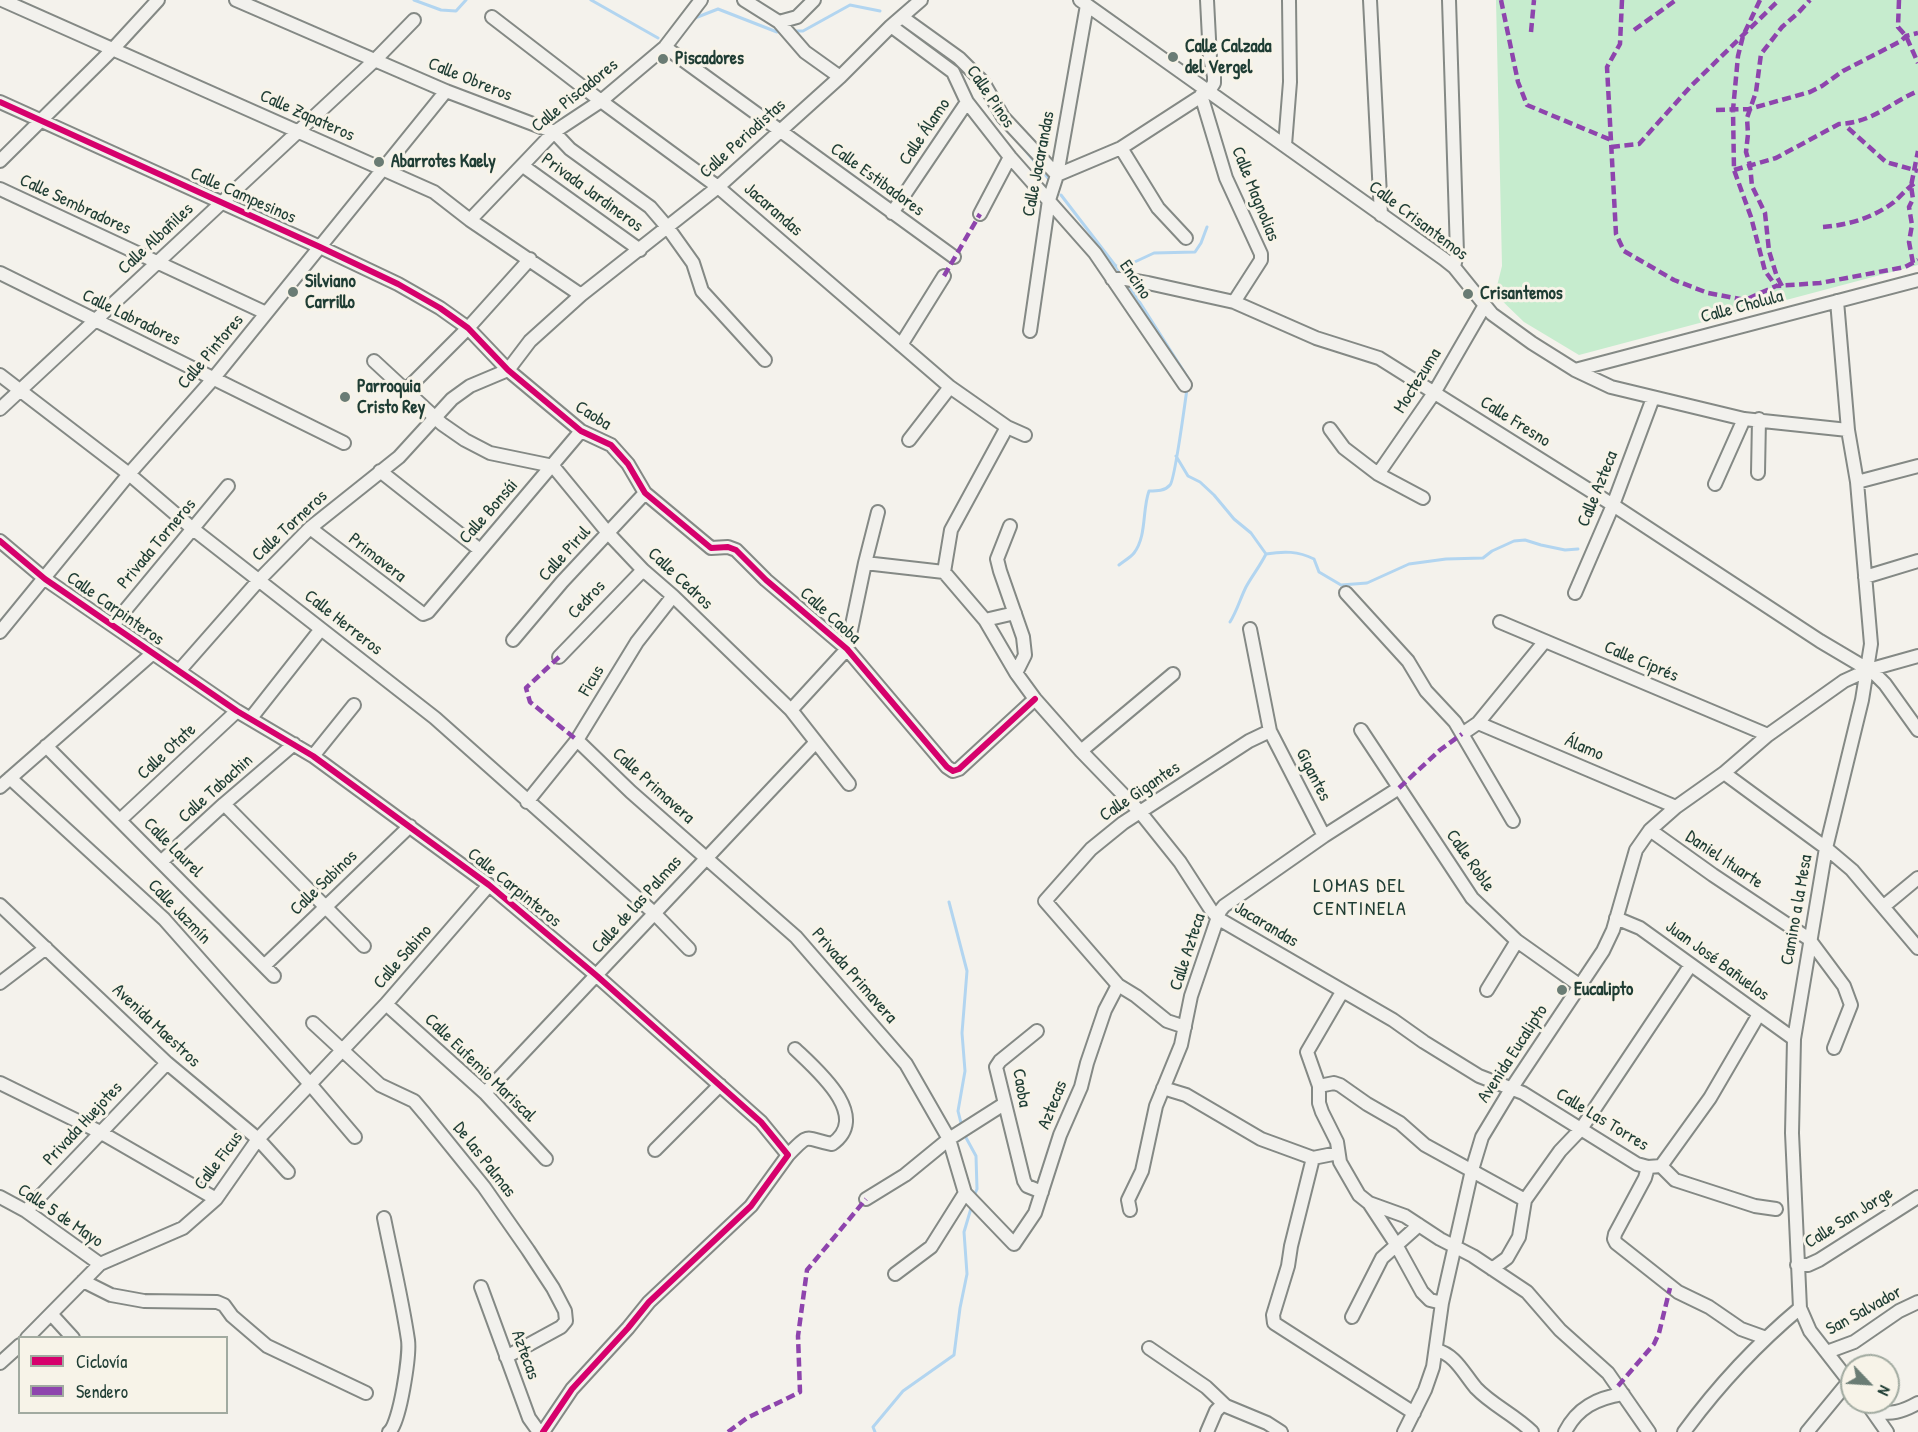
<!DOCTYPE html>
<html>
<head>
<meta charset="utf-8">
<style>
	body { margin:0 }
	#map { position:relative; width:1918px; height:1432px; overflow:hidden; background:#f4f2ec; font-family:"Patrick Hand",sans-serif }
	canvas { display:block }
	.legend { position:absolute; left:18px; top:1336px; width:210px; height:78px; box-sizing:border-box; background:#f7f3e8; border:2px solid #a1aaa0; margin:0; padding:8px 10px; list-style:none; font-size:18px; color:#1f3d34 }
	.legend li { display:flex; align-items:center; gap:12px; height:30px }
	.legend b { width:30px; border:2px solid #a1aaa0 }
	.north { position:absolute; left:1840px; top:1354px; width:60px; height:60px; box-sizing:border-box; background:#f7f3e8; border:2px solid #a1aaa0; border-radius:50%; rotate:115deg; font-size:16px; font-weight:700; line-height:24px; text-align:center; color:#1f3d34 }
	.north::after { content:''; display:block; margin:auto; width:21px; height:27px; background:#6a7c74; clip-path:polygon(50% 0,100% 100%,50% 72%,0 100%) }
</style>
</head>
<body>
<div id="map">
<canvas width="1918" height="1432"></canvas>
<ul class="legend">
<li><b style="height:8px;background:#d6006c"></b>Ciclovía</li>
<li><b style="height:8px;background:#8e44ad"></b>Sendero</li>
</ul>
<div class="north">N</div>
</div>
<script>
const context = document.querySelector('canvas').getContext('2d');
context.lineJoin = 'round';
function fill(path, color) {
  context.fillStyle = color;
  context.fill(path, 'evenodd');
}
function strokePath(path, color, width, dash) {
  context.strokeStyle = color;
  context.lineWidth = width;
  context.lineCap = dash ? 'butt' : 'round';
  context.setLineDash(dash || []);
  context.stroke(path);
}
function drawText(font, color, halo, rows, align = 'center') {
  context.font = font + ' "Patrick Hand",sans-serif';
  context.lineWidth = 6;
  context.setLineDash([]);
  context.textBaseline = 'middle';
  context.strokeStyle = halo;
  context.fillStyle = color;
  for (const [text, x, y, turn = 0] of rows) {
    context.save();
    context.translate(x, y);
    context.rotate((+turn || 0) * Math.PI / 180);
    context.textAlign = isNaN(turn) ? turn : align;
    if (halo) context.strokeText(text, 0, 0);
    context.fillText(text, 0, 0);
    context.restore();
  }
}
const green = new Path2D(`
	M1496 0H1918V265L1579 355 1524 322 1495 294 1502 266Z`);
const stream = new Path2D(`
	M414 0 441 10 456 11 466 0
	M591 0 658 38
	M695 18 718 9 777 32
	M793 31H803L850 5 880 11
	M936 49 964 71
	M973 80 985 96
	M1021 145 1048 178
	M1061 195 1121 273
	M1116 266H1126L1154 253 1195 252 1201 243 1207 227
	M1128 284 1188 378V382
	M1176 456 1188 476 1200 482 1214 495 1234 519 1251 533 1266 554C1284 551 1298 551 1314 559L1319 572 1341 585 1367 583 1409 564 1446 559 1483 558 1492 551 1514 541 1525 540 1541 545 1565 550 1578 549
	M1119 565C1124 561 1131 557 1134 553 1147 536 1142 510 1149 491 1157 491 1165 491 1170 485 1175 480 1185 402 1187 389
	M1230 622C1237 611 1240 599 1246 587 1252 576 1260 566 1266 554
	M949 902 967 971 962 1033 965 1071 958 1111 962 1127
	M964 1134 976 1156 977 1189 974 1196
	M875 1432 873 1427 903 1391 954 1355 960 1308 967 1274 964 1232 972 1205`);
const minor = new Path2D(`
	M2 0 434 192 470 220 581 295
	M236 0 446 91 554 132 570 149 650 207 668 228 693 263 702 291 765 360
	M744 0 779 22 805 52 840 77
	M1080 0 1444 259 1454 267 1492 314 1532 343 1575 370 1611 387 1744 419 1848 430
	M1370 0 1381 215
	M1449 0 1457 253 1454 267
	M492 17 601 101 718 187 950 387 1007 427 1025 435
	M902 17 959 58 983 82 1003 117 1057 175 1121 148 1209 91 1214 83V76L1210 58 1207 0
	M779 22 797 17 814 0
	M891 26 953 72 967 102 1010 157 1095 253 1185 385
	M665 47 954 257
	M1201 95 1226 178 1261 254V260L1234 302
	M0 102 320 247 398 284 440 308 468 328 508 370 581 431 611 445 628 464 645 493 711 548 728 547 736 550 766 580 847 649 947 767 953 771 959 769 1035 699
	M1285 145 1290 82 1289 0
	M1121 148 1158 208 1186 238
	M0 161 113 49 158 0
	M523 166 640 250
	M0 189 266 313
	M892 213 967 102
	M980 214 1010 157
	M470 220 554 132 601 101 665 47 701 0
	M0 273 344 443
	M1112 279H1126L1148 283 1234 302 1316 338 1379 358 1613 505 1820 641 1874 673 1885 684 1918 730
	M1837 301 1848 430 1857 482 1871 644 1862 700 1826 848 1794 1039 1792 1133 1800 1308 1810 1331 1852 1385
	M1030 331 1049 200 1057 175 1087 5
	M901 345 944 276
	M374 361 442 424 465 440 490 453 553 466 608 533 643 570 673 596 791 710 849 784
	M1575 370 1918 280
	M0 375 129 474 193 529 435 718 654 913 689 949
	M407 389 468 328 530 259
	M0 409 375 60 414 20
	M1007 427 951 530 944 572 985 620 1016 673 1035 699 1081 751 1140 812 1180 862 1211 910 1219 919 1393 1020 1424 1042 1479 1076 1523 1093 1637 1164 1648 1167 1661 1166 1675 1180 1755 1206 1776 1209
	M1330 429 1344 448 1378 474 1423 498
	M909 440 950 387
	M380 471 480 550
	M1758 473 1759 419
	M1378 474 1434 393 1485 305
	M1857 482 1918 466
	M1715 484 1744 419
	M1010 526 997 559 1000 571 1023 637 1025 655 1016 673
	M310 528 423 614 428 612 581 431
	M0 541 45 579 237 711 313 756 489 885 597 976 761 1122 788 1155 751 1206 649 1302 628 1328 572 1389 543 1432
	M865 563 878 512
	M1865 577 1918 561
	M1346 593 1408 661 1426 691 1455 722 1513 821
	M1575 593 1613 505 1653 398
	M985 620 1015 613
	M1500 622 1768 735
	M113 625 228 486
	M1250 629 1270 731 1324 836
	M0 632 129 474 213 379 446 91
	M513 640 562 582 645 493
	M847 649 865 563 944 572
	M559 657 643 570
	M179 671 259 580 310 528 399 457 452 399 470 386 508 370 530 341 581 295 718 187 840 77 891 26 921 0
	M791 710 847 649
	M251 718 321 629
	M1478 723 1676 807
	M1361 730 1472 898 1517 941 1579 985
	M1462 734 1478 723 1545 641
	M577 740 631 792 796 937 906 1064 949 1139 965 1193 1014 1244 1035 1213 1060 1135 1081 1087 1087 1063 1105 1010 1118 985
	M46 746 274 976
	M1081 751 1173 674
	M313 756 354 705
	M1724 773 1826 848 1852 870 1918 948
	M10 778 164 919 310 1084 355 1137
	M0 787 153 653
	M527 802 577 740 637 642 673 596
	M224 804 364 946
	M120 820 237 711
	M1650 830 1713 875 1809 939 1844 986 1851 1005 1834 1048
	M162 861 224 804 294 744
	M0 905 167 1063 258 1139 288 1172
	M1884 906 1918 878
	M1616 918 1640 928 1794 1039
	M264 966 410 826
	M0 983 46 948
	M1487 990 1517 941
	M1342 992 1307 1052 1319 1086V1103L1322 1112 1337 1142 1340 1162 1359 1195 1369 1203 1405 1216 1440 1239 1473 1256 1527 1292 1560 1330 1608 1373 1649 1432
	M386 1004 485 1093 546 1159
	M313 1023 380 1085 414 1101 425 1114 484 1187 528 1250 553 1288 565 1311 566 1321 561 1327 506 1357
	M1185 1027 1167 1021 1136 996 1118 985 1045 901 1091 849 1123 823 1249 741 1270 731
	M1037 1031 1000 1061 996 1067 1024 1181 1027 1186 1042 1192
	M0 1083 100 1132 216 1199
	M1319 1086 1334 1083 1340 1085 1367 1104 1400 1123 1425 1145 1525 1200
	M1163 1088 1186 1095 1261 1139 1313 1158 1338 1153
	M485 1093 816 742
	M655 1150 720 1085
	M788 1155C811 1131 804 1139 832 1144 872 1116 816 1069 795 1049
	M1313 1158 1291 1246 1288 1266 1273 1315 1274 1323 1414 1413
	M1661 1166 1710 1098 1759 1014
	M1648 1167 1645 1178 1615 1234 1614 1239 1616 1243 1678 1292 1709 1307 1741 1329 1766 1338
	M0 1197 26 1211 100 1264
	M866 1199 905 1175 949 1139 1004 1104
	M1369 1203 1394 1241 1422 1292 1430 1300 1442 1303
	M1130 1210 1128 1200 1142 1171 1156 1106 1181 1045 1191 996 1220 911 1224 906 1324 836 1399 788
	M26 1211 167 1063
	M384 1218C392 1258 402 1299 408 1340 410 1354 400 1424 389 1432
	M1797 1265H1808L1819 1260 1918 1197
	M1492 1269 1507 1258 1519 1237 1525 1200 1560 1151 1581 1129 1690 966
	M895 1274 931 1247 965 1193
	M83 1281 111 1295 144 1301 217 1302 224 1305 232 1316 267 1346 366 1393
	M481 1287 529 1418 539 1432
	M52 1315 73 1338
	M1352 1317 1382 1258 1419 1225
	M27 1338 100 1264 183 1228 216 1199 258 1139 386 1004 489 885
	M1149 1348 1206 1387 1226 1406 1267 1423 1281 1432
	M1436 1350C1455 1354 1464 1374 1476 1388 1492 1405 1515 1415 1532 1432
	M1827 1352 1854 1342 1899 1311 1918 1302
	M0 1363 20 1345
	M1866 1402 1887 1432
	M1873 1411C1891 1415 1902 1412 1918 1403
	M1207 1432 1216 1411 1223 1404
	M1404 1432 1425 1390 1433 1367 1442 1303 1472 1170 1482 1137 1511 1089 1603 951 1613 930 1636 850 1650 830 1676 807 1724 773 1768 735 1844 681 1868 670 1918 656
	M1565 1432C1577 1408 1597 1398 1623 1394
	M1684 1432C1717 1387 1757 1344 1800 1308
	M1807 1432 1849 1381`);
const quiet = new Path2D(`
	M1501 0 1518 82 1527 105 1611 140
	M1622 0 1620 44 1607 67 1616 234 1624 251 1674 280 1708 293 1745 300 1776 286 1820 283 1905 267 1918 260
	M1760 0 1743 36 1738 56 1733 110 1734 170 1751 217 1765 271 1776 286
	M1899 0 1898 27 1906 36 1918 63
	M1634 30 1676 0
	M1531 32 1534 0
	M1716 110 1749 109 1810 92 1822 86 1843 71 1901 41 1906 36 1918 33
	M1848 128 1886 162 1918 171
	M1611 147 1639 144 1691 86 1779 0
	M1734 170 1776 158 1839 124C1874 122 1888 104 1918 91
	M1823 227C1848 225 1873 218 1894 202 1901 196 1907 188 1915 183
	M1913 263 1909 242 1912 225 1909 207 1913 199 1911 186 1918 151
	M944 276 980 214
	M1782 286 1777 277 1769 251 1765 213 1752 186 1750 165 1746 152 1748 134 1747 118 1756 92 1761 54 1782 27 1798 13 1810 0
	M559 657 526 688 530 702 577 740
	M1399 788 1440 750 1462 734
	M1618 1386 1654 1344 1659 1333 1670 1288
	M728 1432 747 1418 800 1392 798 1336 807 1270 866 1199`);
const cycleway = new Path2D(`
	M0 102 320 247 398 284 440 308 468 328 508 370 581 431 611 445 628 464 645 493 711 548 728 547 736 550 766 580 847 649 947 767 953 771 959 769 1035 699
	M0 541 45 579 237 711 313 756 489 885 597 976 761 1122 788 1155 751 1206 649 1302 628 1328 572 1389 543 1432`);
const markers = [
	[1173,57,6,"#6a7c74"],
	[663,59,6,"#6a7c74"],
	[379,162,6,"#6a7c74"],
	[293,292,6,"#6a7c74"],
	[1468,294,6,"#6a7c74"],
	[345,397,6,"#6a7c74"],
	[1562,990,6,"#6a7c74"]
];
const poiNames = [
	["Calle Calzada",1185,47],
	["del Vergel",1185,68],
	["Piscadores",675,59],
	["Abarrotes Kaely",391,162],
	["Silviano",305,282],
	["Carrillo",305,303],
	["Crisantemos",1480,294],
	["Parroquia",357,387],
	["Cristo Rey",357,408],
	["Eucalipto",1574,990]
];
const streetNames = [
	["Calle Obreros",470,80,22],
	["Calle Piscadores",575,96,-39],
	["Calle Pinos",990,97,56],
	["Calle Zapateros",307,116,24],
	["Calle Álamo",925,132,-56],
	["Calle Periodistas",743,139,-42],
	["Calle Jacarandas",1039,164,-79],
	["Calle Estibadores",877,180,36],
	["Privada Jardineros",592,193,36],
	["Calle Magnolias",1255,194,68],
	["Calle Campesinos",243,196,24],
	["Calle Sembradores",75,205,25],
	["Jacarandas",773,210,41],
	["Calle Crisantemos",1418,221,37],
	["Calle Albañiles",156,239,-43],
	["Encino",1135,280,56],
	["Calle Cholula",1742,307,-15],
	["Calle Labradores",131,318,26],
	["Calle Pintores",211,352,-50],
	["Moctezuma",1418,381,-58],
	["Caoba",593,416,32],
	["Calle Fresno",1515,422,32],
	["Calle Azteca",1598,489,-68],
	["Calle Bonsái",489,512,-49],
	["Calle Torneros",290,526,-43],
	["Privada Torneros",157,544,-50],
	["Calle Pirul",565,554,-48],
	["Primavera",377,558,38],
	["Calle Cedros",680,579,43],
	["Cedros",587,600,-47],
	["Calle Carpinteros",115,609,35],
	["Calle Caoba",830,616,42],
	["Calle Herreros",343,623,38],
	["Calle Ciprés",1641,662,23],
	["Ficus",592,681,-59],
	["Álamo",1584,748,23],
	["Calle Otate",167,752,-43],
	["Gigantes",1313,775,63],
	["Calle Primavera",653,786,42],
	["Calle Tabachin",216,789,-42],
	["Calle Gigantes",1140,792,-34],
	["Calle Laurel",173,848,45],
	["Daniel Ituarte",1724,860,34],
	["Calle Roble",1470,861,55],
	["Calle Sabinos",324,883,-44],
	["Calle Carpinteros",514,888,39],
	["Calle de las Palmas",637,905,-48],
	["Camino a la Mesa",1797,910,-80],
	["Calle Jazmín",179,912,46],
	["Jacarandas",1266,925,31],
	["Calle Azteca",1188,952,-72],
	["Calle Sabino",403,957,-49],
	["Juan José Bañuelos",1717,961,36],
	["Privada Primavera",854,976,49],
	["Avenida Maestros",156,1026,43],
	["Avenida Eucalipto",1513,1054,-57],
	["Calle Eufemio Mariscal",480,1068,44],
	["Caoba",1021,1088,80],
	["Aztecas",1053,1105,-68],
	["Calle Las Torres",1602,1120,31],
	["Privada Huejotes",83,1124,-47],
	["De las Palmas",484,1160,52],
	["Calle Ficus",219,1161,-53],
	["Calle 5 de Mayo",60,1216,34],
	["Calle San Jorge",1849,1218,-32],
	["San Salvador",1864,1311,-29],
	["Aztecas",525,1355,70]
];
const neighbourhoodNames = [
	["LOMAS DEL",1360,887],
	["CENTINELA",1360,910]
];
fill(green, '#c6ecce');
strokePath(stream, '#b2d5f0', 3);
strokePath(minor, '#848985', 16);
strokePath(minor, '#f2f1ed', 12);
strokePath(quiet, '#8e44ad', 4.5, [9, 4.5]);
strokePath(cycleway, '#d6006c', 6);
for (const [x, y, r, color] of markers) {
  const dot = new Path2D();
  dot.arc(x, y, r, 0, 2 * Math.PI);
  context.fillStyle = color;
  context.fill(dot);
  strokePath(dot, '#f7f3e8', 2);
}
drawText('bold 18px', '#1f3d34', '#f7f3e8', poiNames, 'left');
drawText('18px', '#1f3d34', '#f7f3e8', streetNames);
context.letterSpacing = '1.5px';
drawText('20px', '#1f3d34', '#f7f3e8', neighbourhoodNames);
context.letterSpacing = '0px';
</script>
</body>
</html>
